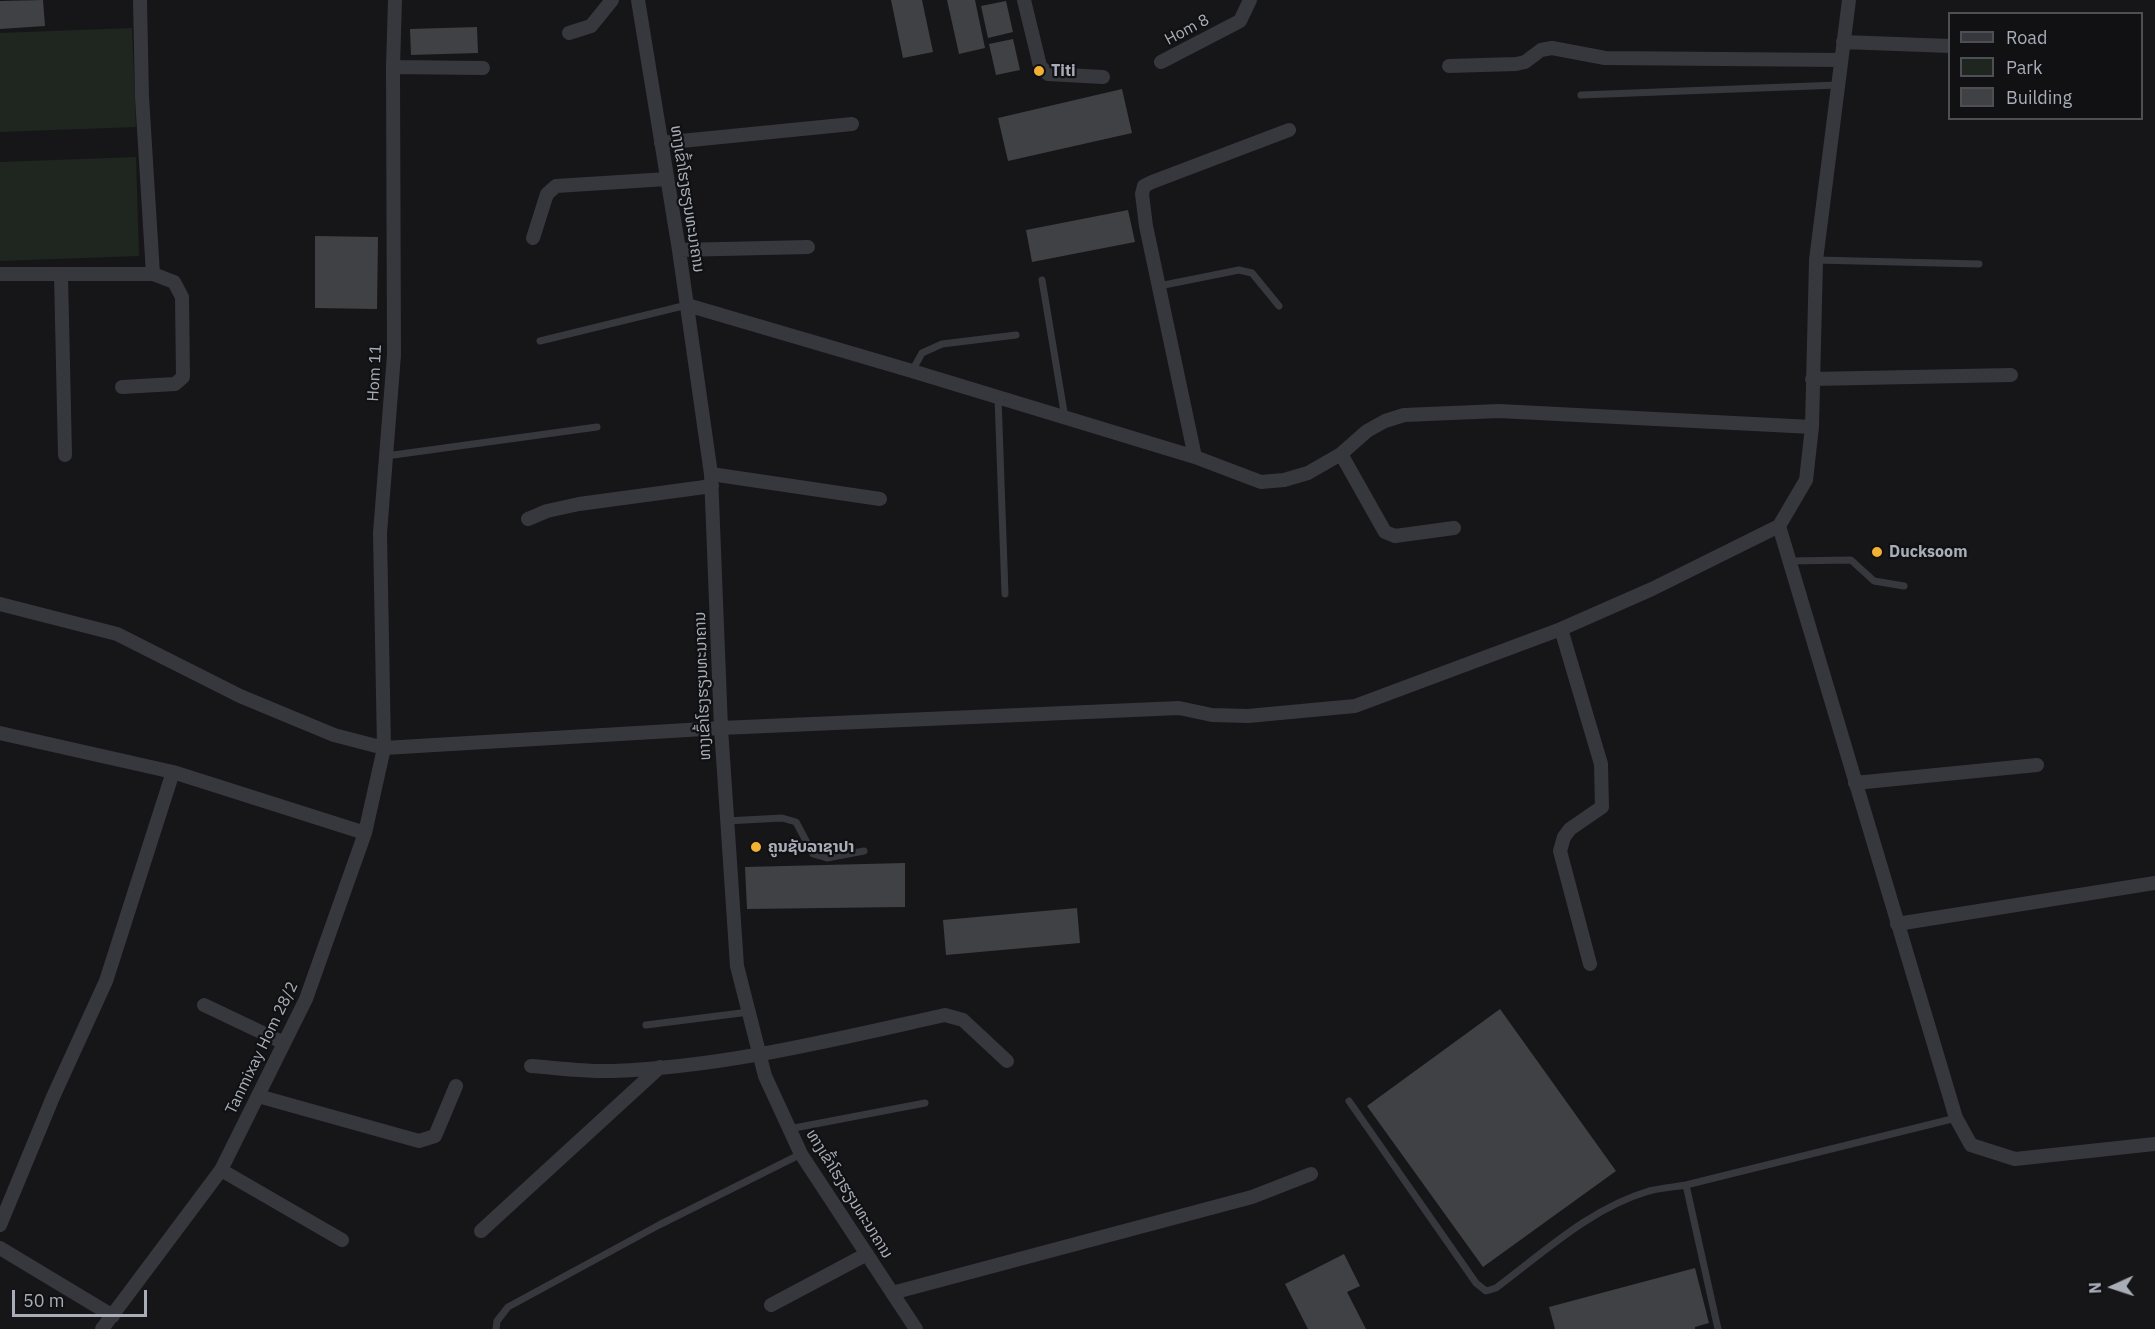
<!DOCTYPE html>
<html>
<head>
<meta charset="utf-8">
<style>
	body { margin:0 }
	#map { position:relative; width:2155px; height:1329px; overflow:hidden; background:#161618; font-family:"IBM Plex Sans",sans-serif }
	canvas { display:block }
	.legend { position:absolute; left:1948px; top:12px; width:195px; height:108px; box-sizing:border-box; background:#111113; border:2px solid #4d4f55; margin:0; padding:8px 10px; list-style:none; font-size:18px; color:#a8adb8 }
	.legend li { display:flex; align-items:center; gap:12px; height:30px }
	.legend b { width:30px; border:2px solid #4d4f55 }
	.north { position:absolute; left:2083px; top:1257px; width:60px; height:60px; -webkit-text-stroke:4px #111113; paint-order:stroke; rotate:267deg; font-size:16px; font-weight:700; line-height:24px; text-align:center; color:#a8adb8 }
	.north::after { content:''; display:block; margin:auto; width:21px; height:27px; background:#a8adb8; clip-path:polygon(50% 0,100% 100%,50% 72%,0 100%) }
	.scale { position:absolute; left:12px; top:1290px; width:135px; height:27px; box-sizing:border-box; border:3px solid #a8adb8; border-top:0; padding-left:8px; font-size:18px; line-height:21px; white-space:nowrap; color:#a8adb8; -webkit-text-stroke:4px #111113; paint-order:stroke }
</style>
</head>
<body>
<div id="map">
<canvas width="2155" height="1329"></canvas>
<ul class="legend">
<li><b style="height:8px;background:#37383d"></b>Road</li>
<li><b style="height:16px;background:#1e261f"></b>Park</li>
<li><b style="height:16px;background:#404145"></b>Building</li>
</ul>
<div class="north">N</div>
<div class="scale">50 m</div>
</div>
<script>
const context = document.querySelector('canvas').getContext('2d');
context.lineJoin = 'round';
function fill(path, color) {
  context.fillStyle = color;
  context.fill(path, 'evenodd');
}
function strokePath(path, color, width, dash) {
  context.strokeStyle = color;
  context.lineWidth = width;
  context.lineCap = dash ? 'butt' : 'round';
  context.setLineDash(dash || []);
  context.stroke(path);
}
function drawText(font, color, halo, rows, align = 'center') {
  context.font = font + ' "IBM Plex Sans","Noto Sans Lao",sans-serif';
  context.lineWidth = 4.5;
  context.setLineDash([]);
  context.textBaseline = 'middle';
  context.strokeStyle = halo;
  context.fillStyle = color;
  for (const [text, x, y, turn = 0] of rows) {
    context.save();
    context.translate(x, y);
    context.rotate((+turn || 0) * Math.PI / 180);
    context.textAlign = isNaN(turn) ? turn : align;
    if (halo) context.strokeText(text, 0, 0);
    context.fillText(text, 0, 0);
    context.restore();
  }
}
const green = new Path2D(`
	M132 28 136 127 0 132V33Z
	M136 157 139 256 0 261V162Z`);
const building = new Path2D(`
	M43 0 45 26 0 29V1Z
	M891 0H922L933 52 903 58Z
	M947 0H975L985 48 959 54Z
	M1006 1 1013 32 988 38 981 6Z
	M477 27 478 53 411 55 410 29Z
	M1013 39 1020 70 996 75 989 44Z
	M1122 89 1132 133 1008 161 998 118Z
	M1128 210 1135 242 1032 262 1026 230Z
	M315 236 378 237 377 309 315 308Z
	M905 863V907L747 909 745 867Z
	M1077 908 1080 943 946 955 943 920Z
	M1500 1009 1616 1171 1483 1267 1367 1106Z
	M1344 1254 1360 1286 1347 1292 1366 1329H1308L1285 1284Z
	M1695 1268 1709 1323 1695 1327V1329H1555L1549 1307Z`);
const service = new Path2D(`
	M1581 95 1838 85
	M1816 260 1979 264
	M1042 280 1065 418
	M1159 286 1239 270 1252 273 1279 306
	M540 341 687 305
	M912 371 922 353 942 344 1016 335
	M998 397 1005 594
	M386 456 597 427
	M1789 561 1851 560 1874 581 1904 586
	M726 821 782 818 796 822 813 854 827 858 864 851
	M646 1025 749 1012
	M1349 1101 1476 1283 1486 1291 1496 1288C1544 1252 1591 1208 1649 1191 1661 1188 1674 1187 1686 1185L1718 1329
	M789 1129 925 1103
	M1686 1185 1956 1118
	M496 1329 497 1321 508 1307 659 1225 801 1154`);
const minor = new Path2D(`
	M638 0 679 250 711 474 721 728 737 966 765 1076 801 1154 916 1329
	M1024 0 1040 66 1048 74 1103 77
	M1849 0 1816 260 1812 427 1806 480 1779 526 1956 1118 1971 1145 2015 1159 2155 1144
	M569 33 591 26 612 0
	M1843 42 1950 46
	M1161 62 1240 21 1250 0
	M1449 66 1516 64 1525 62 1541 50 1552 48 1605 58 1841 60
	M393 67 483 68
	M661 143 852 124
	M533 238 547 194 556 186 667 179
	M679 250 808 247
	M0 274H153L142 97 140 0
	M61 275 65 455
	M687 305 912 371 1195 457 1261 482 1284 480 1308 473 1341 454 1367 431 1385 421 1404 415 1499 411 1812 427
	M1812 379 2011 375
	M122 387 175 384 183 377 182 297 174 282 153 274
	M1341 454 1385 532 1395 536 1454 528
	M1195 457 1146 226 1142 194 1144 186 1152 182 1289 130
	M711 474 880 499
	M528 519 547 511 579 504 712 486
	M0 604 117 634 240 696 334 735 384 748 721 728 1179 708 1212 715 1248 716 1355 706 1561 629 1652 589 1779 526
	M1561 629 1601 764 1602 807 1570 829 1564 837 1560 851 1590 964
	M0 733 173 772 365 833
	M1855 783 2037 765
	M1897 924 2155 883
	M204 1005 284 1043
	M531 1066C558 1068 586 1072 613 1071 725 1067 836 1039 945 1015L963 1020 1007 1061
	M258 1096 419 1141 435 1136 456 1086
	M221 1170 342 1240
	M0 1225 53 1097 106 981 173 772
	M481 1231 660 1067
	M0 1248 113 1316
	M892 1293 1252 1197 1311 1174
	M771 1305 867 1254
	M102 1329 221 1170 306 999 365 833 384 748 380 533 394 355 393 67 395 0`);
const markers = [
	[1039,71,6,"#f2b134"],
	[1877,552,6,"#f2b134"],
	[756,847,6,"#f2b134"]
];
const streetNames = [
	["Hom 8",1187,30,-28],
	["ທາງເຂົ້າໂຮງຮຽນທະນາຄານ",687,199,81],
	["Hom 11",375,373,-87],
	["ທາງເຂົ້າໂຮງຮຽນທະນາຄານ",703,686,-92],
	["Tanmixay Hom 28/2",262,1048,-64],
	["ທາງເຂົ້າໂຮງຮຽນທະນາຄານ",849,1194,58]
];
const poiNames = [
	["Titi",1051,71],
	["Ducksoom",1889,552],
	["ຄູນຊັບລາຊາປາ",768,847]
];
fill(green, '#1e261f');
fill(building, '#404145');
strokePath(service, '#37383d', 7);
strokePath(minor, '#37383d', 14);
for (const [x, y, r, color] of markers) {
  const dot = new Path2D();
  dot.arc(x, y, r, 0, 2 * Math.PI);
  context.fillStyle = color;
  context.fill(dot);
  strokePath(dot, '#111113', 2);
}
drawText('16px', '#a8adb8', '#111113', streetNames);
drawText('bold 16px', '#a8adb8', '#111113', poiNames, 'left');
</script>
</body>
</html>
